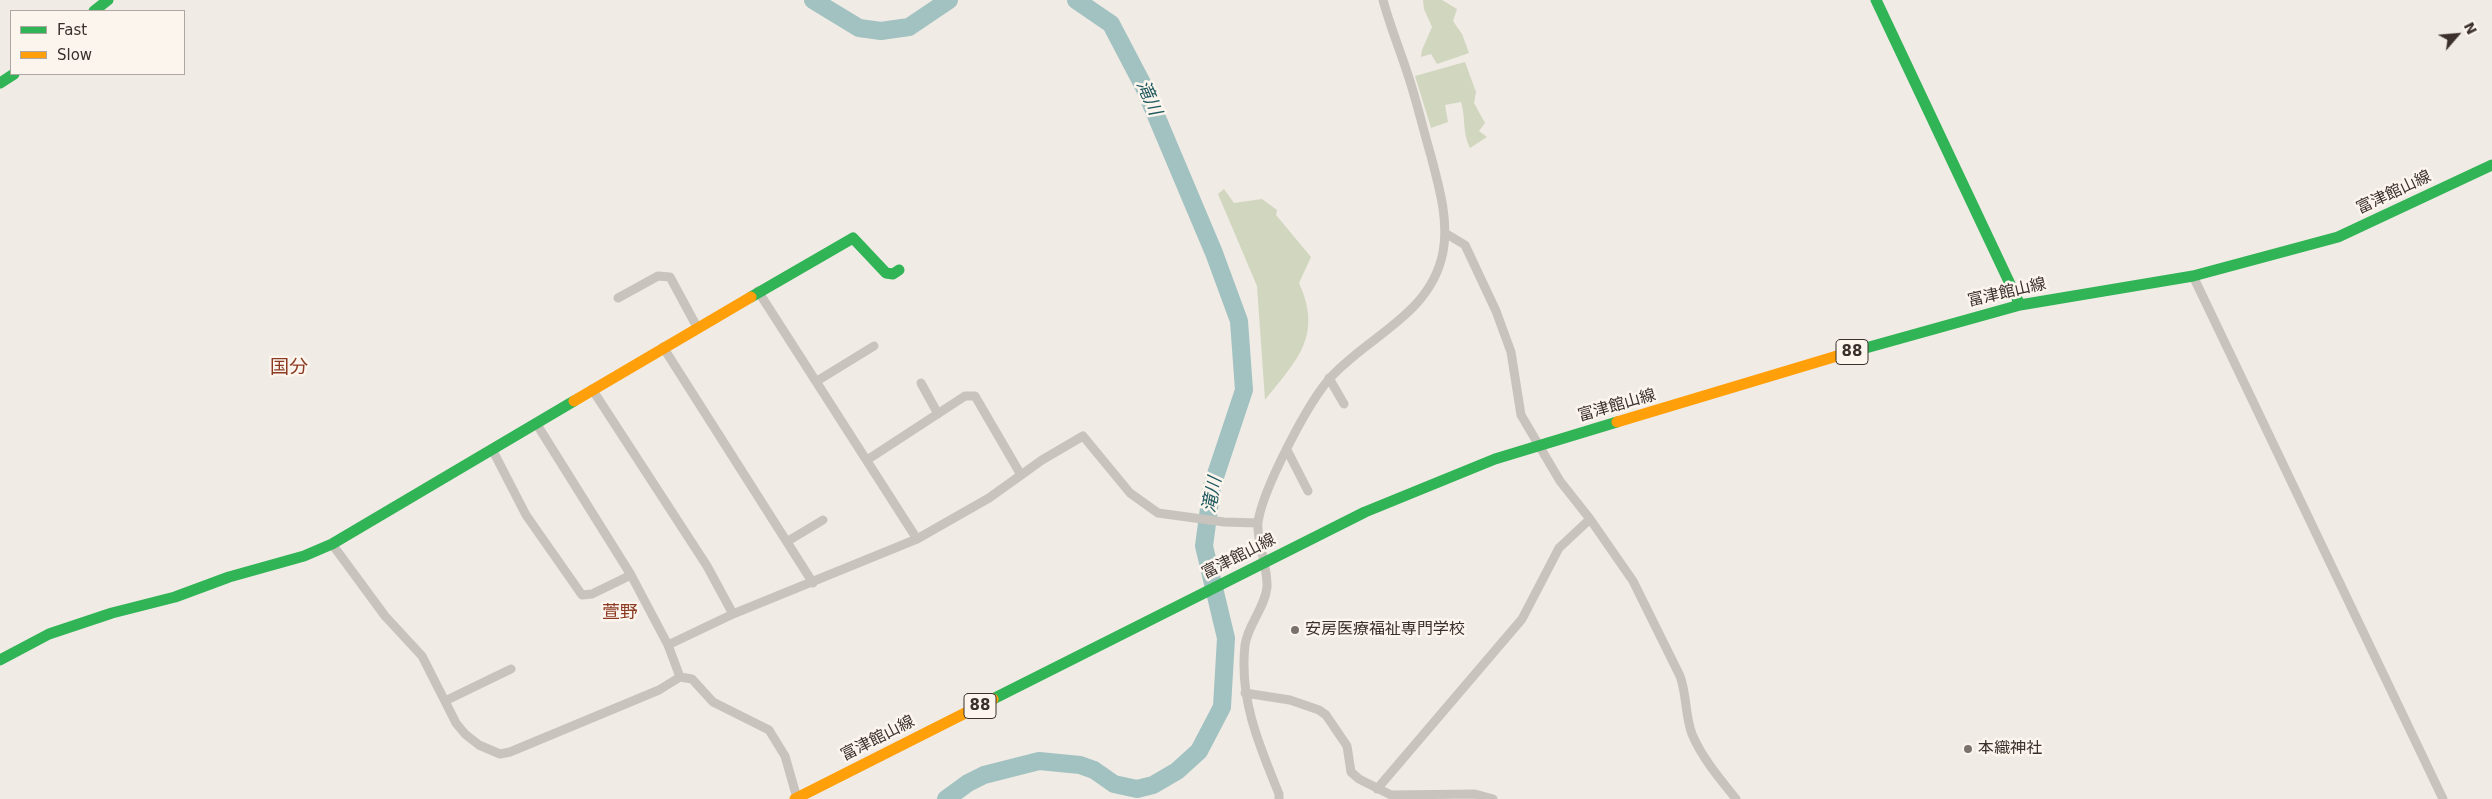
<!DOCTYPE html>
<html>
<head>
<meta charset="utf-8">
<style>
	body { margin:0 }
	#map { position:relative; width:2492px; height:799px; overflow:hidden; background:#f0ebe5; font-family:"DejaVu Sans",sans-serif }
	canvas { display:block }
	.legend { position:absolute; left:10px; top:10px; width:175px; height:65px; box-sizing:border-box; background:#fbf5ee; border:1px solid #aea6a0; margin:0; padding:6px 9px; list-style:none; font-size:15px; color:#3b302b }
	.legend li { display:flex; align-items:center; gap:10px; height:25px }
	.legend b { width:25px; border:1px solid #aea6a0 }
	.north { position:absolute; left:2432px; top:10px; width:50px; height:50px; -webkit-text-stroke:4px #fbf5ee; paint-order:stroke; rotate:63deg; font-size:14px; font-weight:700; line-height:20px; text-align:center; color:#3b302b }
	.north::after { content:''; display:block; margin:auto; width:18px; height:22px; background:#3b302b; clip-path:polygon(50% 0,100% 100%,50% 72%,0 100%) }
</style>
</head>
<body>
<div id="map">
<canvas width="2492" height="799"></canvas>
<ul class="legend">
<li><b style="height:6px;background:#30b455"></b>Fast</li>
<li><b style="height:6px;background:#ff9f0a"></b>Slow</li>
</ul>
<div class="north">N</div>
</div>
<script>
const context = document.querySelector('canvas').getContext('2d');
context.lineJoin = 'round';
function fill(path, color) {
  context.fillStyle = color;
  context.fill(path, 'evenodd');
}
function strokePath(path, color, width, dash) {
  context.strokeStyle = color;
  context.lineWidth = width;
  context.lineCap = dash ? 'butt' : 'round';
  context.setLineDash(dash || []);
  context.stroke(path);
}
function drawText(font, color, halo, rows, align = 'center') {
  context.font = font + ' "DejaVu Sans","Noto Sans JP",sans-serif';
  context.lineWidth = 5;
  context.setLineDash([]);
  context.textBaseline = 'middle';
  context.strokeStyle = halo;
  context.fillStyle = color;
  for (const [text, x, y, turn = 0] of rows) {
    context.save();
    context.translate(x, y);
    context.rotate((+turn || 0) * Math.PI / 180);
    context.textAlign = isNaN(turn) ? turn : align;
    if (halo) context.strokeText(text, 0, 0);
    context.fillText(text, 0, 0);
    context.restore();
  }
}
const green = new Path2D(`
	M1423 0H1442L1457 9 1453 21 1462 34 1469 53 1437 64 1431 54 1421 57 1422 50 1432 27 1424 9Z
	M1465 62 1476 92 1474 103 1485 123 1479 131 1487 137 1470 148C1462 132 1466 119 1461 102L1445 105 1448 122 1431 128 1415 76Z
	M1224 189 1234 203 1262 199 1277 210 1276 215 1311 257 1299 283C1323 336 1297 360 1265 400L1257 286 1218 194Z`);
const river = new Path2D(`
	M813 0 859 28 881 31 909 27 949 0
	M946 799 968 783 984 775 1039 761 1080 765 1094 770 1114 784 1137 789 1153 785 1177 771 1199 751 1222 707 1226 638 1204 546 1212 486 1244 390 1239 321 1214 253 1144 87 1111 24 1076 0`);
const street = new Path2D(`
	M1445 233 1465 245 1496 311 1511 352 1521 415 1560 481 1590 519 1633 581 1680 676C1687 695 1685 716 1692 734 1702 758 1720 779 1736 799
	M2193 276 2443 799
	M758 291 917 539
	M618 298 658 276 670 277 697 327
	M663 347 813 583
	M1329 378 1344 404
	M817 381 874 346
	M921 383 938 414
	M592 389 707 566 733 614
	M492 449 526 515 582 595 592 594 631 575
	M1287 450 1308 491
	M867 460 965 396H975L1021 475
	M788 541 823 520
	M332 544 385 616 422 656 456 723 465 734 479 745 500 754 510 752 659 690 680 677 668 645 631 575 536 423
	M668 645 733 614 917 539 989 498 1042 460 1083 436 1130 493 1158 513 1224 522 1258 523
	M680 677 692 679 713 702 769 730 785 756 797 798
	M1245 693 1290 700 1319 710 1326 715 1347 746 1351 772 1359 779 1391 795 1475 794 1493 799
	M445 701 511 669
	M1377 789 1522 619 1559 548 1590 519
	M1279 799V794C1259 745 1239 699 1245 645 1248 624 1265 608 1267 587 1268 566 1256 540 1258 522 1263 489 1308 402 1331 377 1371 334 1431 314 1443 252 1449 220 1439 187 1431 156 1423 129 1417 102 1408 75 1400 50 1390 26 1383 0`);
const fast = new Path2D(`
	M1876 0 2020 305
	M94 11 108 0
	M0 83 14 74
	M751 297 853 238 886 273 893 274 899 270
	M1837 356 2020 305 2193 276 2338 237 2492 165
	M0 660 49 634 112 613 175 597 229 577 304 556 332 544 574 401
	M993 699 1365 512 1495 459 1617 422`);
const slow = new Path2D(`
	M574 401 751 297
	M1617 422 1837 356
	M795 799 993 699`);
const markers = [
	[1295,630,5,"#7a716c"],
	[1968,749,5,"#7a716c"]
];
const shields = [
	[1852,352,32],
	[980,706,32]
];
const shieldNames = [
	["88",1852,352],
	["88",980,706]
];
const streetNames = [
	["富津館山線",2394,193,-25],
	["富津館山線",2007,293,-13],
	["富津館山線",1617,406,-16],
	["富津館山線",1239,557,-27],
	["富津館山線",878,739,-27]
];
const poiNames = [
	["安房医療福祉専門学校",1305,630],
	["本織神社",1978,749]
];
const waterNames = [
	["滝川",1148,98,66],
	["滝川",1213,495,-79]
];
const neighbourhoodNames = [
	["萱野",620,613]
];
const quarterNames = [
	["国分",289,368]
];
fill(green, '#d1d6bf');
strokePath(river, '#a1c2c1', 18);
strokePath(street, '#c9c3be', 9);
strokePath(fast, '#30b455', 11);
strokePath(slow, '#ff9f0a', 11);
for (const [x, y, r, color] of markers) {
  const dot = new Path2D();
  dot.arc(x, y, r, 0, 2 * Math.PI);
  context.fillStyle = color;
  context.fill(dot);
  strokePath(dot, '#fbf5ee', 2);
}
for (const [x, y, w] of shields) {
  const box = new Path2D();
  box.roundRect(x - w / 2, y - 12.5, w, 25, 4);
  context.fillStyle = '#fbf5ee';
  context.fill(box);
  strokePath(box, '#3b302b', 1);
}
drawText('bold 15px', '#3b302b', null, shieldNames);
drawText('16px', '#3b302b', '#fbf5ee', streetNames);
drawText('16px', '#3b302b', '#fbf5ee', poiNames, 'left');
drawText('italic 18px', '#1f5a5e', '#fbf5ee', waterNames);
drawText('18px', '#8c3b22', '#fbf5ee', neighbourhoodNames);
drawText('19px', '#8c3b22', '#fbf5ee', quarterNames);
</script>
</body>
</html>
